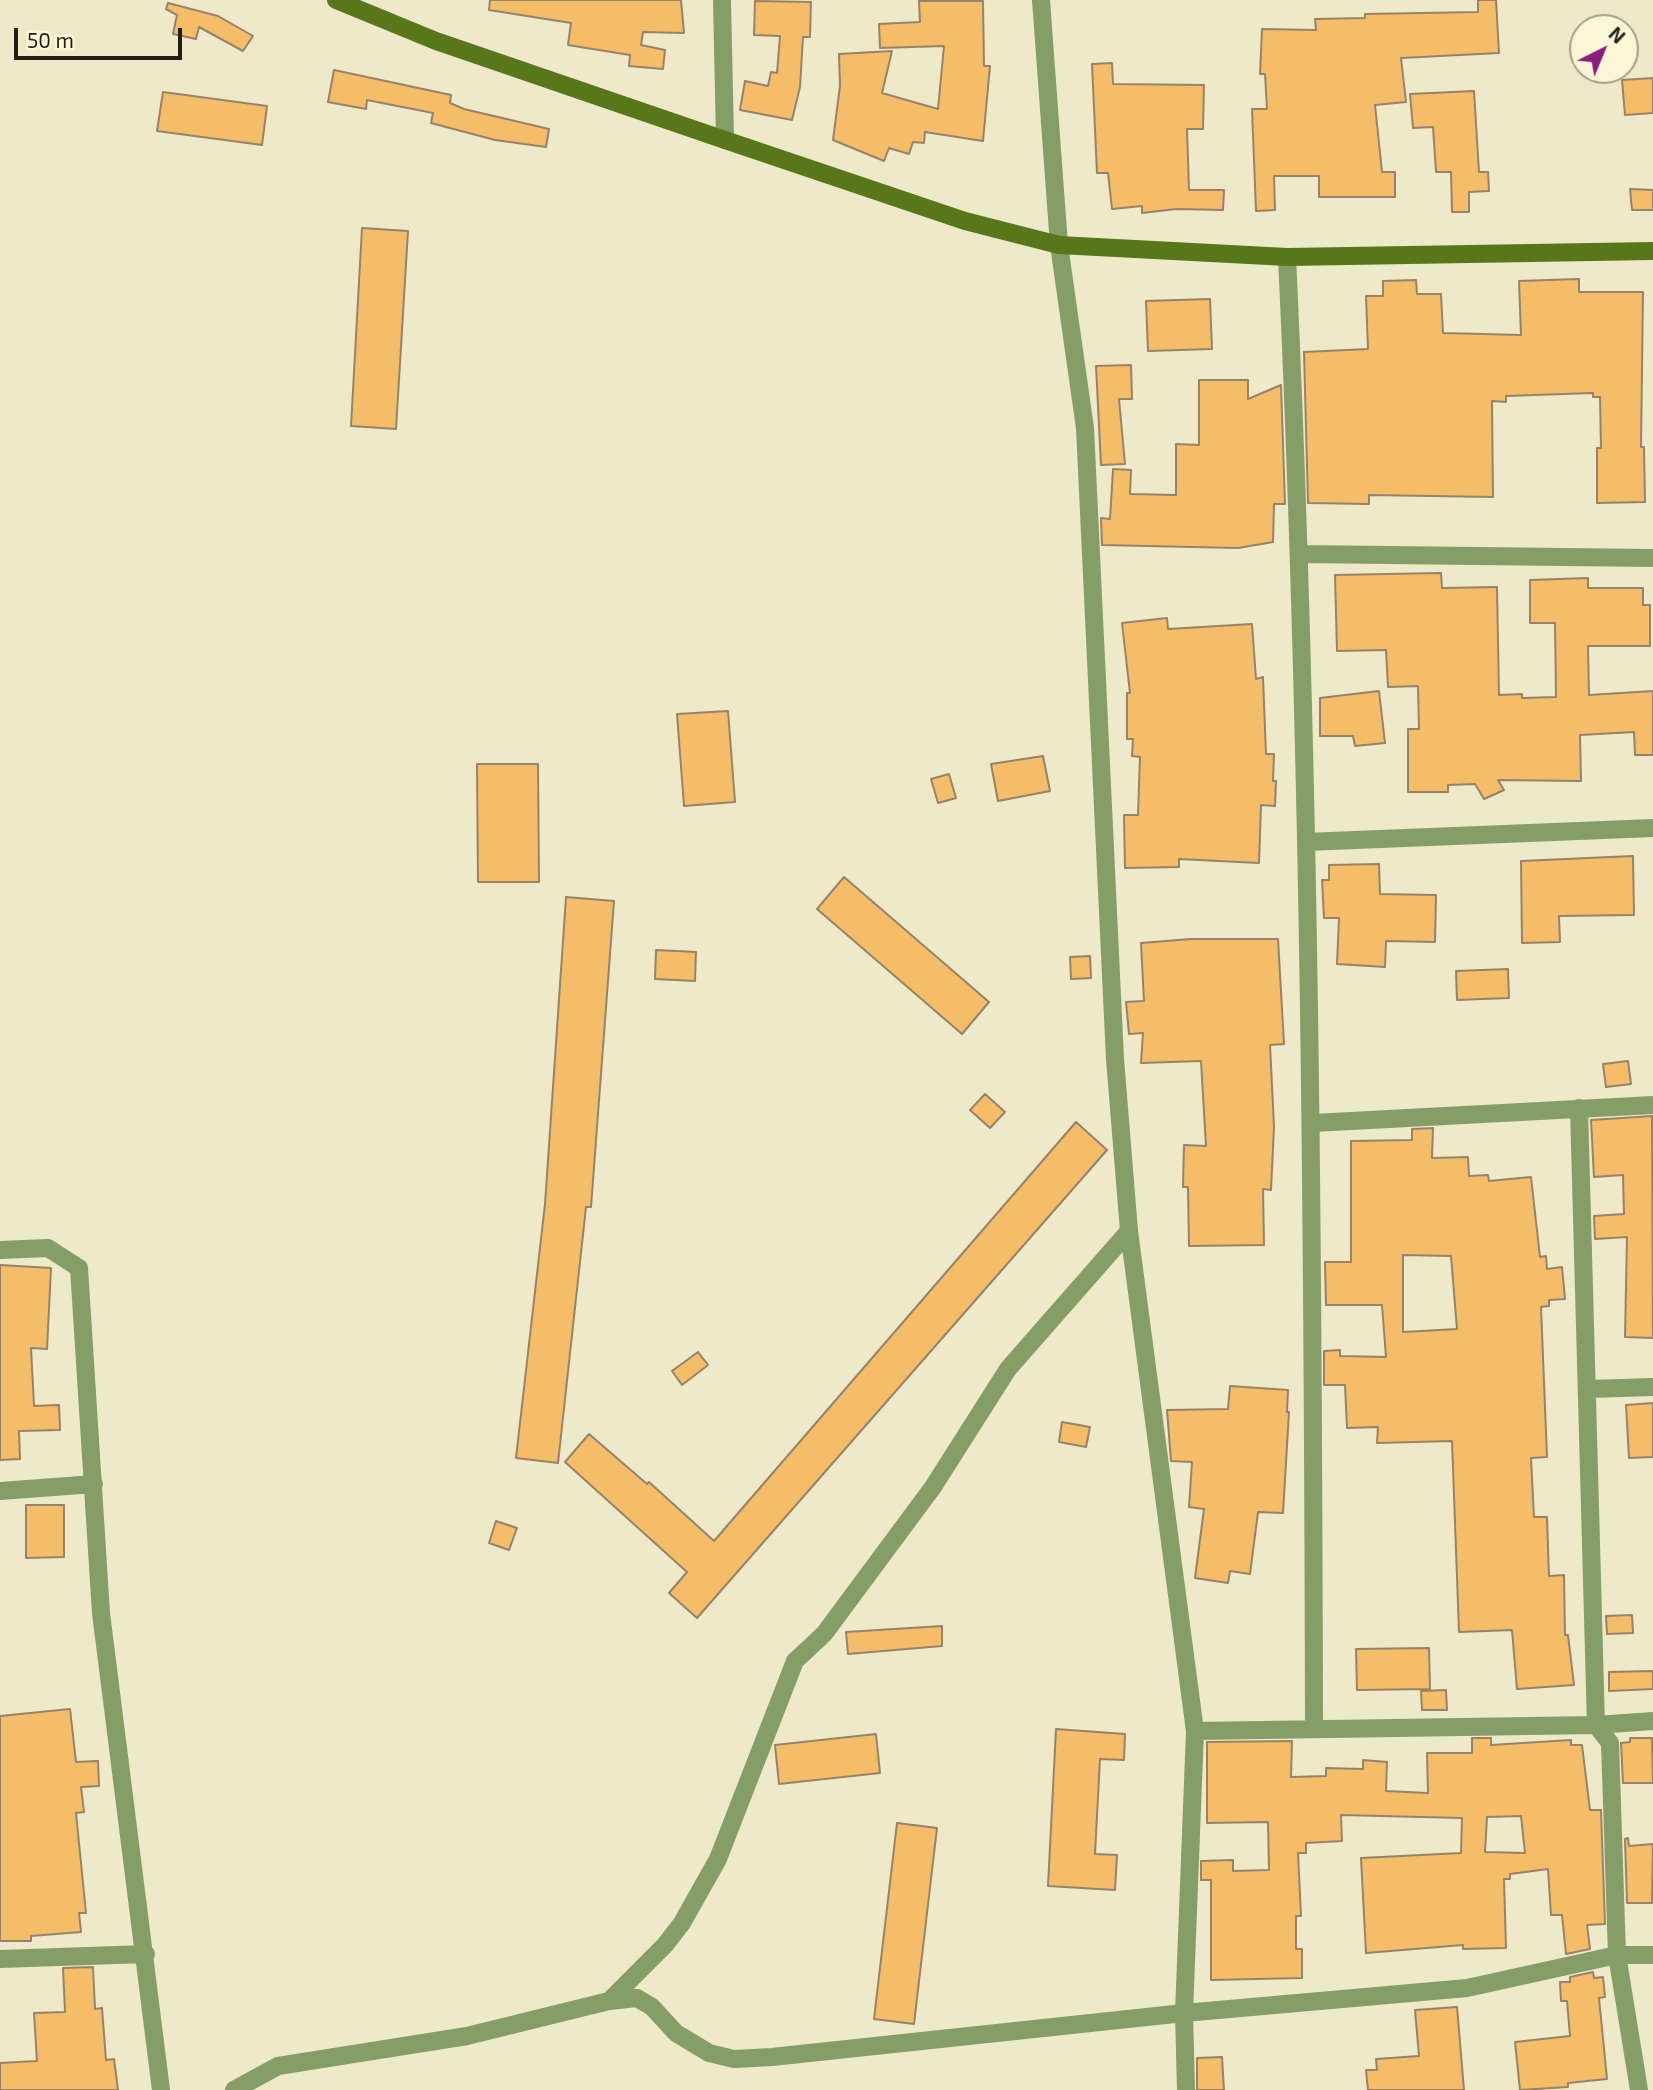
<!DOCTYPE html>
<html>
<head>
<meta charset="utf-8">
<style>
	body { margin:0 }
	#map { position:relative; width:1653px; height:2090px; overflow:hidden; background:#ede9c9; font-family:"Exo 2",sans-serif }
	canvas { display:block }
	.north { position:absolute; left:1569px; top:14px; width:70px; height:70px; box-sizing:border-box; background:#fbf7d6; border:2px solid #a4a188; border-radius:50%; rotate:43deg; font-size:19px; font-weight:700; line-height:28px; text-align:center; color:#211f13 }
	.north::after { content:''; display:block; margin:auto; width:24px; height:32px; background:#8a1c80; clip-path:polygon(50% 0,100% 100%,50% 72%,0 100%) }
	.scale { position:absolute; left:14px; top:28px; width:168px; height:32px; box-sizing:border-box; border:4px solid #211f13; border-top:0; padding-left:9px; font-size:21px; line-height:24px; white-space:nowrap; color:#211f13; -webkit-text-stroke:5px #fbf7d6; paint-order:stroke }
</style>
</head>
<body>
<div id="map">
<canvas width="1653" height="2090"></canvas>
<div class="north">N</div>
<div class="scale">50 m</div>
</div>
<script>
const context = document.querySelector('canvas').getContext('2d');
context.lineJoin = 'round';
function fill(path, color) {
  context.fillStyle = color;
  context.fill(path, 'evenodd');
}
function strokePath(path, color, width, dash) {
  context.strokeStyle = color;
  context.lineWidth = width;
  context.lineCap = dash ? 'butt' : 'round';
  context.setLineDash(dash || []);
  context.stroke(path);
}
const building = new Path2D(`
	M490 0H681L684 33 643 32 641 45 665 50 663 69 629 66 630 55 568 45 571 23 489 10Z
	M1478 0H1496L1499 53 1401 58 1406 102 1375 105 1382 172H1395V197H1319V176H1274L1275 210 1256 211 1252 109H1267L1265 74H1260L1262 29 1316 30 1315 19 1365 18V14L1478 12Z
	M755 1 811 2 810 37H803L800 87 792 120 740 110 745 81 768 86 771 72 777 73 780 36 754 35Z
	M919 1H983L984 66H990L983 141 925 132 924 143 913 142 909 154 889 148 884 161 833 140 840 86 839 54 892 51 882 93 938 109 944 46 880 48 879 24 920 22Z
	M168 3 218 16 253 36 243 51 199 27 196 39 173 34 177 15 166 9Z
	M1112 63 1113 84 1204 85 1203 129H1187L1189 190H1224L1223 210 1176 209 1142 213V206L1112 209 1108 173H1097L1092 64Z
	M334 70 451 95 450 103 464 109 549 129 546 147 495 140 431 123 433 113 367 100 366 109 328 102Z
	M1653 78V113L1625 115 1622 80Z
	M1474 91 1479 172H1488L1489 191 1469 192V212H1452L1451 172H1436L1433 127 1413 128 1410 94Z
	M163 92 267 106 262 145 157 131Z
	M1630 189 1653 190V210H1632Z
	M362 228 408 231 396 429 351 426Z
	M1579 279V292H1643L1641 447H1644L1645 502 1597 503V448H1601L1600 397H1593V393L1506 396V402L1492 401 1493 497 1369 495V504L1308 503 1304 352 1368 349 1366 296H1383V281L1416 280 1417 294H1441L1443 333 1521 335 1519 281Z
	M1210 299 1212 349 1148 351 1146 301Z
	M1131 365 1132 399H1119L1125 464 1101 465 1096 366Z
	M1199 380H1248V399L1281 385 1285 504H1274L1273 542 1238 548 1102 545 1101 518 1110 519 1113 469 1131 470 1130 494 1176 495V444L1199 445Z
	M1441 573 1442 588 1497 587 1499 695 1522 694V698L1556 697 1555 623H1530V580L1588 578V588H1643V605H1650V646H1588L1589 695 1653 691V755H1635L1634 732 1580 735 1581 781 1498 780 1504 790 1484 799 1475 784 1448 785V792H1408V729H1419L1418 686 1388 687 1386 650 1337 651 1335 575Z
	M1167 618 1168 629 1252 624 1256 679 1263 677 1266 754H1274L1273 781H1276L1275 806 1261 805 1259 863 1179 859V867L1125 868 1124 815H1138L1140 757 1132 756 1133 739H1127V693H1130L1122 623Z
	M1379 691 1385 743 1355 746 1353 736H1320V698Z
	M728 711 735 802 684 806 677 714Z
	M1043 756 1050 791 998 801 991 764Z
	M477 764H538L539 882H478Z
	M949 774 956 798 938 803 931 779Z
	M1633 856 1634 915 1559 916 1560 942 1522 943 1521 861Z
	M1379 864 1380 894 1436 895 1435 942 1386 941 1385 967 1337 964 1339 918H1324L1322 880H1329V865Z
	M844 877 989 1002 962 1034 817 909Z
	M566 897 614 901 591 1207H586L558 1463 516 1458 545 1204Z
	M1191 939H1278L1284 1044 1270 1045 1274 1127 1271 1190 1263 1189 1264 1245 1189 1246 1188 1187H1183L1184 1145 1206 1146 1201 1061 1141 1063 1143 1033 1129 1034 1126 1002 1144 1001 1141 943Z
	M656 950 696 952 695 981 655 979Z
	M1090 956 1091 978 1071 979 1070 957Z
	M1508 969 1509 998 1457 1000 1456 971Z
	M1628 1061 1631 1084 1606 1087 1603 1064Z
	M985 1094 1005 1112 990 1128 970 1110Z
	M1652 1116 1653 1338 1625 1337 1627 1237 1595 1239 1594 1216 1624 1214 1623 1175 1594 1177 1591 1120Z
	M1076 1122 1107 1150 697 1618 669 1593 687 1572 565 1462 589 1434 647 1484 649 1482 714 1541Z
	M1433 1128 1432 1158 1468 1157 1469 1176 1488 1175 1489 1181 1531 1177 1540 1257 1546 1256 1547 1269 1562 1267 1565 1299 1549 1300V1306L1541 1307 1547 1457 1531 1458 1534 1517H1547L1549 1576 1564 1575 1565 1635H1568L1574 1685 1517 1689 1512 1630 1459 1632 1452 1441 1377 1443 1378 1427 1347 1428 1345 1385H1324V1351L1340 1350V1356L1386 1357 1382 1305H1326L1325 1262H1351V1141L1412 1140V1129ZM1403 1255 1451 1256 1457 1329 1403 1332Z
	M0 1265 51 1268 47 1349 31 1348 34 1406 59 1405 60 1430 19 1431 20 1459 0 1460Z
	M698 1352 708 1365 682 1385 672 1371Z
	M1230 1386 1288 1390 1287 1412H1289L1283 1513 1258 1512 1250 1574 1230 1571 1228 1583 1195 1578 1204 1509 1189 1507 1192 1462 1171 1461 1167 1410 1228 1409Z
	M1653 1403V1457L1629 1458 1626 1405Z
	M1062 1422 1090 1427 1086 1447 1059 1442Z
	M26 1505H64V1557L26 1558Z
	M496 1521 517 1528 509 1550 489 1543Z
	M1632 1615 1633 1633 1607 1634 1606 1616Z
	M942 1626V1646L848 1654 846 1632Z
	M1429 1648 1430 1689 1357 1690 1356 1649Z
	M1653 1671V1689L1609 1691V1672Z
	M1446 1690 1447 1710H1422L1421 1691Z
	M70 1709 76 1762 98 1761 99 1786 81 1787 84 1812 76 1813 86 1913H79L81 1932 31 1936V1941H0V1716Z
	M1056 1729 1125 1734 1124 1760 1100 1759 1095 1854 1117 1855 1115 1890 1048 1886Z
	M876 1734 880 1773 779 1784 775 1745Z
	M1472 1738H1491V1745L1571 1740V1745H1582L1590 1810H1601L1605 1924 1587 1925 1590 1949 1566 1954 1562 1915H1551L1548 1869 1510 1874V1879H1504L1506 1948 1463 1949V1945L1366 1953 1361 1858 1461 1853 1462 1818 1341 1815 1342 1841 1306 1843V1853H1298L1301 1916H1296V1949H1302V1978L1211 1980V1880H1201V1861L1233 1860V1871L1269 1870 1268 1822 1207 1823V1742L1292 1741 1291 1777 1326 1776V1768L1363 1769V1760L1387 1762 1386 1791 1428 1793 1427 1753H1472ZM1521 1816 1525 1853 1485 1852 1487 1817Z
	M1630 1738H1652L1653 1783H1623L1621 1743 1630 1742Z
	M897 1823 937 1828 914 2024 874 2019Z
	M1628 1838 1629 1846 1653 1844 1652 1903H1627L1625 1839Z
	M93 1967 95 2009 102 2008 106 2060 114 2059 118 2090H0V2063L37 2061 34 2013 65 2012 63 1968Z
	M1593 1972 1594 1978 1603 1977 1605 1997 1599 1998 1607 2079 1568 2083V2087L1520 2090 1515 2042 1570 2036 1567 2001H1561L1560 1982H1570V1977Z
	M1457 2007 1464 2090H1368L1366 2070H1377L1376 2059 1419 2056 1415 2010Z
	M1222 2057 1224 2090H1197V2058Z`);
const street = new Path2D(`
	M722 0 725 140
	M1041 0 1059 245 1085 428 1115 1059 1129 1231 1195 1731 1184 2013 1186 2090
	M1287 257C1310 747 1313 1238 1314 1729
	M1301 554 1653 558
	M1306 842 1653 828
	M1579 1108 1596 1725 1610 1743 1617 1955 1639 2090
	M1313 1123 1653 1105
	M0 1250 48 1248 79 1268 101 1613 161 2090
	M1589 1389 1653 1387
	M0 1491 94 1484
	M1195 1731 1596 1725 1653 1721
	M0 1959 146 1954
	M609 2001 665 1945 682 1923 718 1859 795 1661 824 1634 933 1487 1008 1369 1129 1231
	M234 2090 278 2066 467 2036 609 2001 637 1998 652 2007 676 2033 709 2053 734 2059 772 2057 1184 2013 1467 1988 1617 1955H1653`);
const secondary = new Path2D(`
	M336 0 436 41 725 140 965 221 1059 245 1287 257 1653 251`);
fill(building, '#f6bd69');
strokePath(building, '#96836a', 2);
strokePath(street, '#859d66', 18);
strokePath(secondary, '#57771a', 18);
</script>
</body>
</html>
